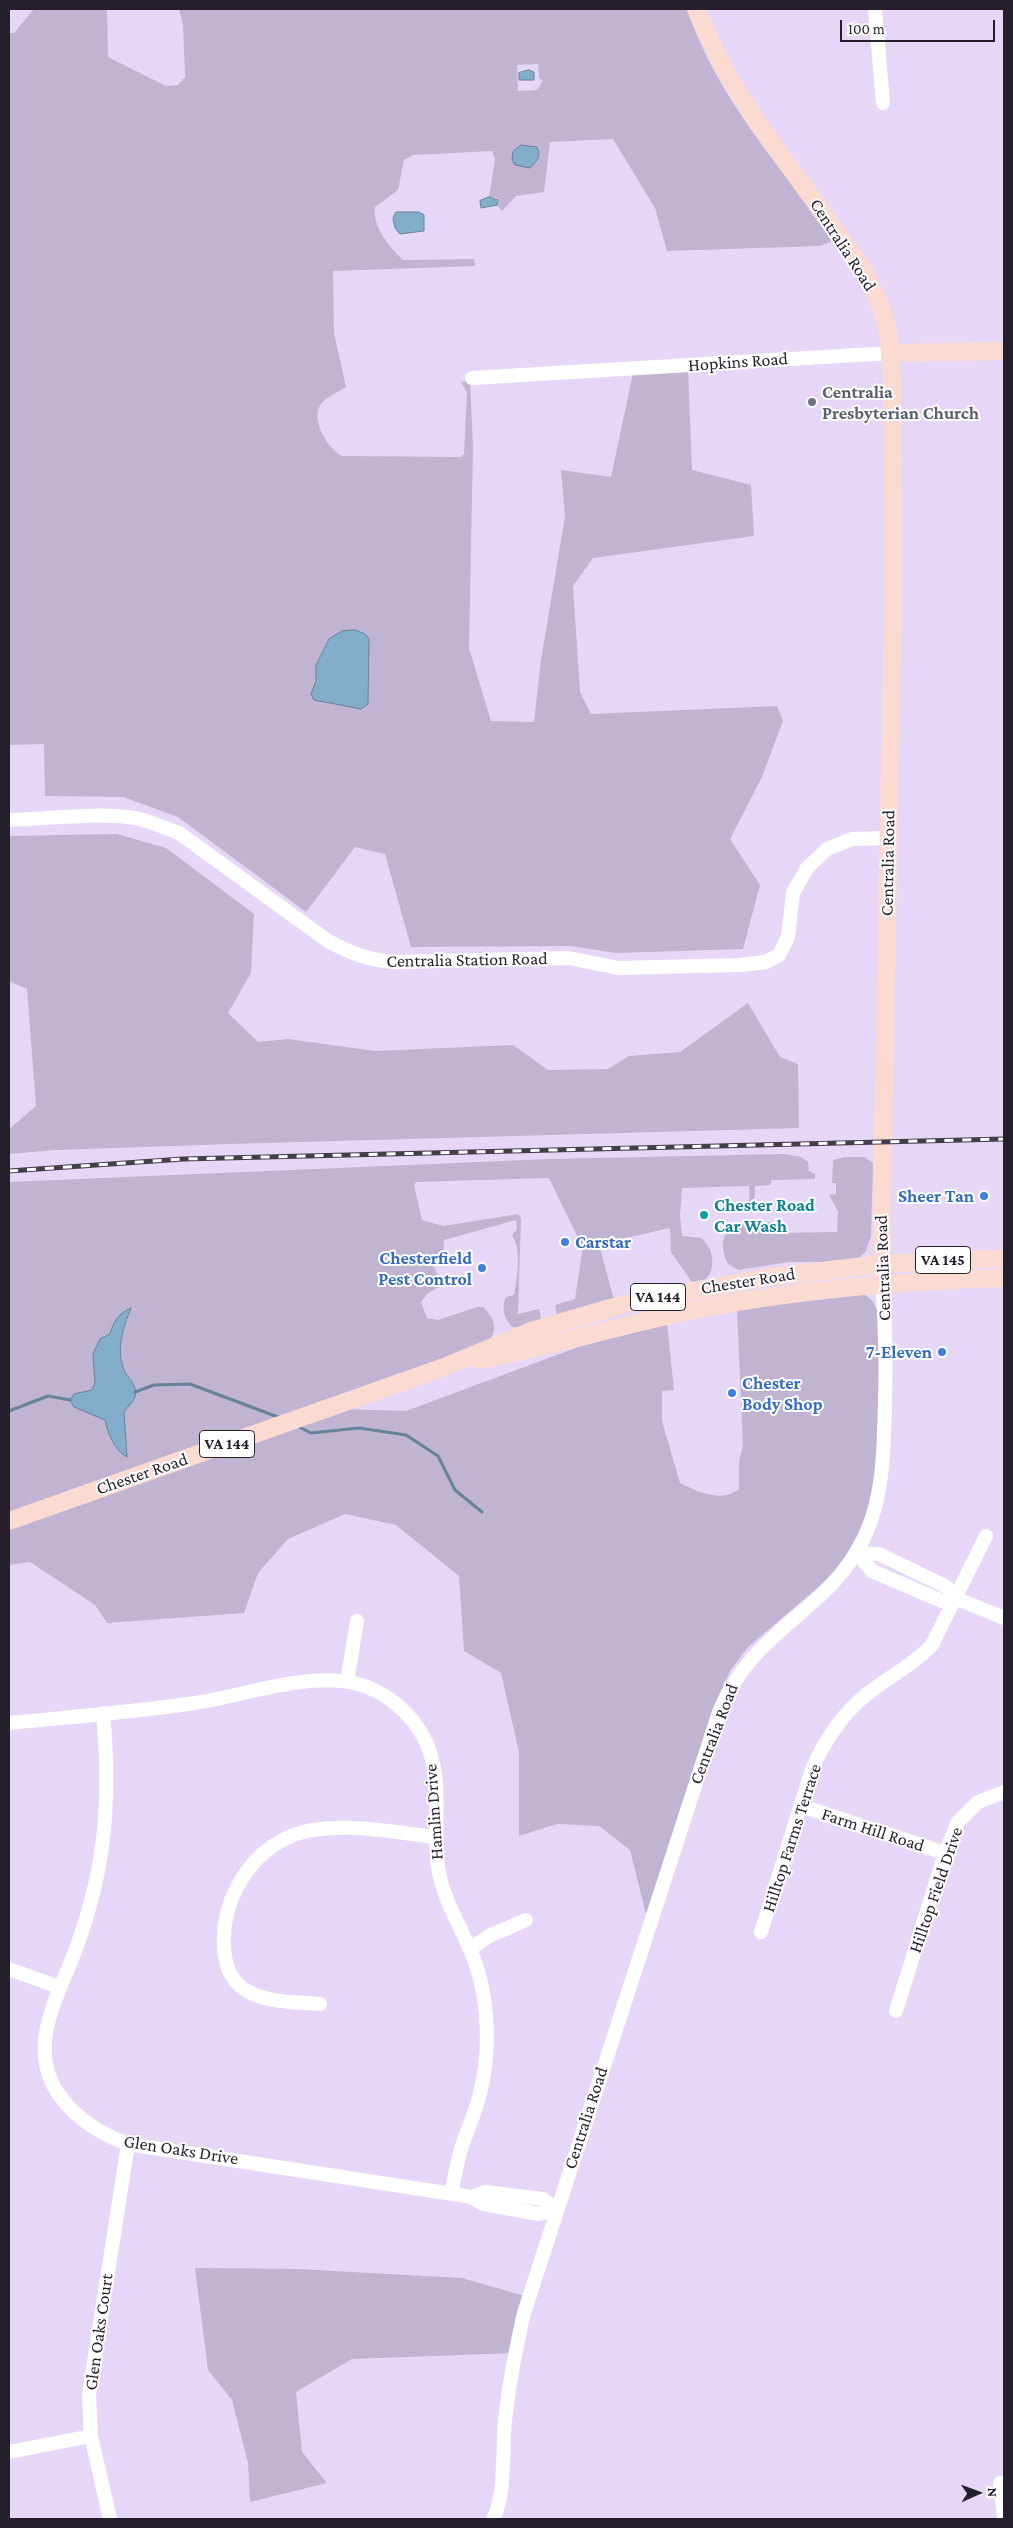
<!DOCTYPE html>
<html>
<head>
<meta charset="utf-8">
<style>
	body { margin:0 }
	#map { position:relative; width:1013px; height:2528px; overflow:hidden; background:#e6d7f8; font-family:"Crimson Pro",serif }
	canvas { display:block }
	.frame { position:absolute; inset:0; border:10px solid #251f2b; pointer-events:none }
	.north { position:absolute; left:953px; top:2468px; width:50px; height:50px; -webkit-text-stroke:4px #fff; paint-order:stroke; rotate:88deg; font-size:14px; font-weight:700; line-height:20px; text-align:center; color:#251f2b }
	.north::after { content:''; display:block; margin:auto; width:18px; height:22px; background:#251f2b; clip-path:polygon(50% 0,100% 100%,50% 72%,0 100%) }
	.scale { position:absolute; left:840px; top:20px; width:155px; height:22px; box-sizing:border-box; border:2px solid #251f2b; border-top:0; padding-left:6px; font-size:15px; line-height:18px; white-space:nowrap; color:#251f2b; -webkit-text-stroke:4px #fff; paint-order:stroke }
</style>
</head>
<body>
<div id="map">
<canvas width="1013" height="2528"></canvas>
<div class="frame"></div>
<div class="north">N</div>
<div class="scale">100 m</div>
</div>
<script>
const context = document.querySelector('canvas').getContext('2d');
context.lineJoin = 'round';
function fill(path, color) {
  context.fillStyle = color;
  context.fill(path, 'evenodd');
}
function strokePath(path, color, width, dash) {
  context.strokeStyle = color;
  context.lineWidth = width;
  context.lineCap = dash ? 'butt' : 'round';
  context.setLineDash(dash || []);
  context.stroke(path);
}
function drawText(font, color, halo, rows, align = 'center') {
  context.font = font + ' "Crimson Pro",serif';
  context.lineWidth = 4;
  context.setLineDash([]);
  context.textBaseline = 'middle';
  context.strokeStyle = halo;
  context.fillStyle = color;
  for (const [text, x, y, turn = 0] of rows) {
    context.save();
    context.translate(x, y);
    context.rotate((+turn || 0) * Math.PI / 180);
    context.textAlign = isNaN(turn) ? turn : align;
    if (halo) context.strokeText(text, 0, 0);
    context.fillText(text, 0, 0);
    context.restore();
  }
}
const green = new Path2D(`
	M34 9H107L108 57 166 86 178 85 185 77 183 25 179 9H687C717 99 780 165 834 241L819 246 667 251 655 208 613 139 550 142 544 192 516 196 502 211 497 205 499 202 496 198 489 197 495 159 492 151 413 155 404 160 398 190 375 207C372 226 390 248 403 260L474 259 475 266 333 271 334 333 346 387C338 392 326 397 320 405 311 421 328 449 342 456L461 457 464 454 467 392 461 382 470 381 473 446 469 648 491 721 534 722 541 660 565 516 561 470 611 477 633 373 688 370 692 470 751 485 754 536 593 558 573 586 580 692 591 714 777 706 783 721 762 777 730 839 760 885 743 949 616 953 571 946 411 947 385 854 355 847 306 912 178 817 123 797 45 796 44 744 9 745V33H14ZM538 64 539 78 543 81 537 90 518 91 517 65Z
	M117 834 166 848 254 914 251 973 228 1013 258 1042 288 1039 375 1051 513 1045 548 1070 608 1069 629 1056 680 1052 748 1003 780 1057 798 1064 799 1128 230 1144 56 1150 9 1154V1129L36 1106 27 989 9 981V836Z
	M783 1154 801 1157 808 1162 809 1171 815 1174V1179L772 1180 770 1185 755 1186 754 1211 750 1209 749 1186 682 1188 680 1215 682 1236 701 1238C713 1247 717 1267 706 1279L692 1282 671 1252 670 1228 599 1244 614 1300 557 1315 555 1305 575 1299 582 1252 577 1236 549 1178 416 1182 414 1185 422 1220 444 1226 518 1214 521 1218 518 1314 539 1309 542 1323 522 1328 512 1327C504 1319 501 1307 506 1297L514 1295C517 1277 522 1251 512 1235L517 1229 516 1220 444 1240 443 1258 432 1262 441 1282V1286L427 1294 421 1302 427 1318 438 1320 477 1307H483C495 1318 499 1331 487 1343L9 1515V1182L549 1159Z
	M845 1157H865L873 1163 871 1236 866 1251 859 1258 845 1262H790L744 1269 739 1270 728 1264C710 1225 744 1223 771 1222L773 1224 774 1233 837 1232 838 1211 829 1195 836 1194V1183H832L833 1160Z
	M856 1292C867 1295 873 1299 877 1310L881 1433 872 1508 857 1543 835 1573 748 1647 730 1671 720 1693 647 1918 630 1850 599 1826 557 1824 519 1836V1752L501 1673 464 1651 459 1576 396 1525 345 1514 288 1539 258 1573 244 1613 107 1623 95 1605 30 1562 9 1565V1526L344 1409 406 1411 616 1333 667 1323 674 1390 662 1391V1421L680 1483C698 1492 721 1503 739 1489V1461L743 1446 737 1309Z
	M195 2268 298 2269 462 2278 528 2297 514 2353 352 2359 296 2392 302 2452 327 2483 250 2502 248 2463 232 2400 208 2370Z`);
const water = new Path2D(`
	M529 70 534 72V80H519V73Z
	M521 145 537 147C542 156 536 162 530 168L515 165 512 159 513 152Z
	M489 197 498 200 497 205 481 208 480 201Z
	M396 212H419L424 215V231L400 234 395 228 393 219Z
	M355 630 365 634 369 639 368 704 361 709 314 700 311 694 316 681V665L329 639 342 631Z
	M131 1308C123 1328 115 1351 125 1372 130 1381 138 1386 135 1397 133 1402 127 1408 124 1412L127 1457C114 1450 108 1433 105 1420L74 1407 70 1400 74 1394 92 1390 95 1383 93 1354 100 1339 110 1334C113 1322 119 1313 131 1308Z`);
const stream = new Path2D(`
	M135 1392 154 1385 190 1384 278 1417
	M9 1411 48 1396 70 1400
	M299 1427 311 1433 359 1428 406 1435 438 1456 455 1490 482 1512`);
const minor = new Path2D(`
	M875 9 883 103
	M472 378 891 353
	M9 820C50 819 94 812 135 818 150 821 165 828 179 833L328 941C350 953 369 960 394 962L569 958 618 968 741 965 766 962 779 955 788 937 793 893 807 868 827 849 852 839 888 838
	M856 1553 872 1571 942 1601 955 1598 1004 1618
	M856 1553 879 1554 947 1587 955 1598
	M347 1682 357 1621
	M103 1713C109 1775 108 1840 91 1901 85 1924 77 1947 68 1969 49 2013 29 2058 63 2100 80 2121 103 2135 128 2144L472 2197 483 2204 539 2214 556 2209
	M9 1723C71 1717 134 1712 195 1703 242 1696 308 1672 354 1683 385 1690 412 1713 426 1742 445 1784 431 1829 439 1873 446 1908 468 1937 478 1971 489 2009 490 2054 480 2093 476 2112 467 2130 461 2149 457 2164 454 2179 451 2194
	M801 1806 945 1853
	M761 1932 812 1769C825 1740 842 1714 867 1694 889 1677 913 1665 932 1645L986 1536
	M470 1949 489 1936 526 1920
	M9 1969 59 1987
	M320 2004C297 2002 270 2003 249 1992 235 1985 227 1971 225 1956 218 1909 244 1857 289 1837 330 1819 391 1832 435 1837
	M896 2011 945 1853 958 1822 978 1802 1004 1792
	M472 2197 485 2192 543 2199 556 2209
	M9 2452 91 2436
	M1000 2483 1004 2517
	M110 2519 91 2436 89 2394 128 2144
	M493 2519C506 2496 502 2448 505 2420 509 2384 516 2348 524 2313L719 1712C743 1654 782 1632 825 1591 883 1535 883 1477 885 1402 886 1363 886 1324 882 1285`);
const major = new Path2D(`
	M696 9 718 57 734 86 757 122 864 270 882 310 888 332 892 376 893 604 882 1195V1285
	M891 353 1004 351
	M479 1360C554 1346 628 1323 704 1308 803 1289 904 1281 1004 1278
	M9 1521 444 1367 531 1331 621 1305 762 1278 881 1264 1004 1258`);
const rail = new Path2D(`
	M9 1171 183 1159 1004 1139`);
const markers = [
	[812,402,5,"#6b7280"],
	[984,1196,5,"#3f7fe0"],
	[704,1215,5,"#0f9aa8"],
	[565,1242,5,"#3f7fe0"],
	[482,1268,5,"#3f7fe0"],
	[942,1352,5,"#3f7fe0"],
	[732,1393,5,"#3f7fe0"]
];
const shields = [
	[943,1260,55],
	[658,1297,55],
	[227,1444,55]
];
const shieldNames = [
	["VA 145",943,1260],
	["VA 144",658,1297],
	["VA 144",227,1444]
];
const streetNames = [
	["Centralia Road",843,245,57],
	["Hopkins Road",738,362,-4],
	["Centralia Road",888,863,-89],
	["Centralia Station Road",467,960,-1],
	["Centralia Road",883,1268,-92],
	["Chester Road",748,1281,-9],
	["Chester Road",142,1474,-19],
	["Centralia Road",714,1734,-69],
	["Hamlin Drive",434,1812,-94],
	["Farm Hill Road",873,1830,18],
	["Hilltop Farms Terrace",792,1838,-72],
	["Hilltop Field Drive",936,1890,-71],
	["Centralia Road",586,2118,-72],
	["Glen Oaks Drive",181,2150,9],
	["Glen Oaks Court",99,2332,-82]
];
const worshipNames = [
	["Centralia",822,392],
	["Presbyterian Church",822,413]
];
const shopNames = [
	["Sheer Tan",974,1196],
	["Carstar",575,1242,"left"],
	["Chesterfield",472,1258],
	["Pest Control",472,1279],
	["7-Eleven",932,1352],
	["Chester",742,1383,"left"],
	["Body Shop",742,1404,"left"]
];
const cultureNames = [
	["Chester Road",714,1205],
	["Car Wash",714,1226]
];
fill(green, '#c1b3d2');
fill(water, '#83aecb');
strokePath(water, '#67839b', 1);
strokePath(stream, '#67839b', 3);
strokePath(minor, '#fff', 14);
strokePath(major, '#fbdad1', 18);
strokePath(rail, '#443d4c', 5);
strokePath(rail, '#fff', 3, [9]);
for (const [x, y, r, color] of markers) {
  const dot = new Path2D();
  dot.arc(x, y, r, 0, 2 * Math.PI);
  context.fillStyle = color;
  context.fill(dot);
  strokePath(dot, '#fff', 2);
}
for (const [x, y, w] of shields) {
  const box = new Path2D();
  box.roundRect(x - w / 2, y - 13.5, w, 27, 4);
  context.fillStyle = '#fff';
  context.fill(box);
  strokePath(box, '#251f2b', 1);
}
drawText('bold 16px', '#251f2b', null, shieldNames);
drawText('18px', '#251f2b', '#fff', streetNames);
drawText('bold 18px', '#5b616d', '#fff', worshipNames, 'left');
drawText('bold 18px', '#366cbe', '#fff', shopNames, 'right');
drawText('bold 18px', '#0d838f', '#fff', cultureNames, 'left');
</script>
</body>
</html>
